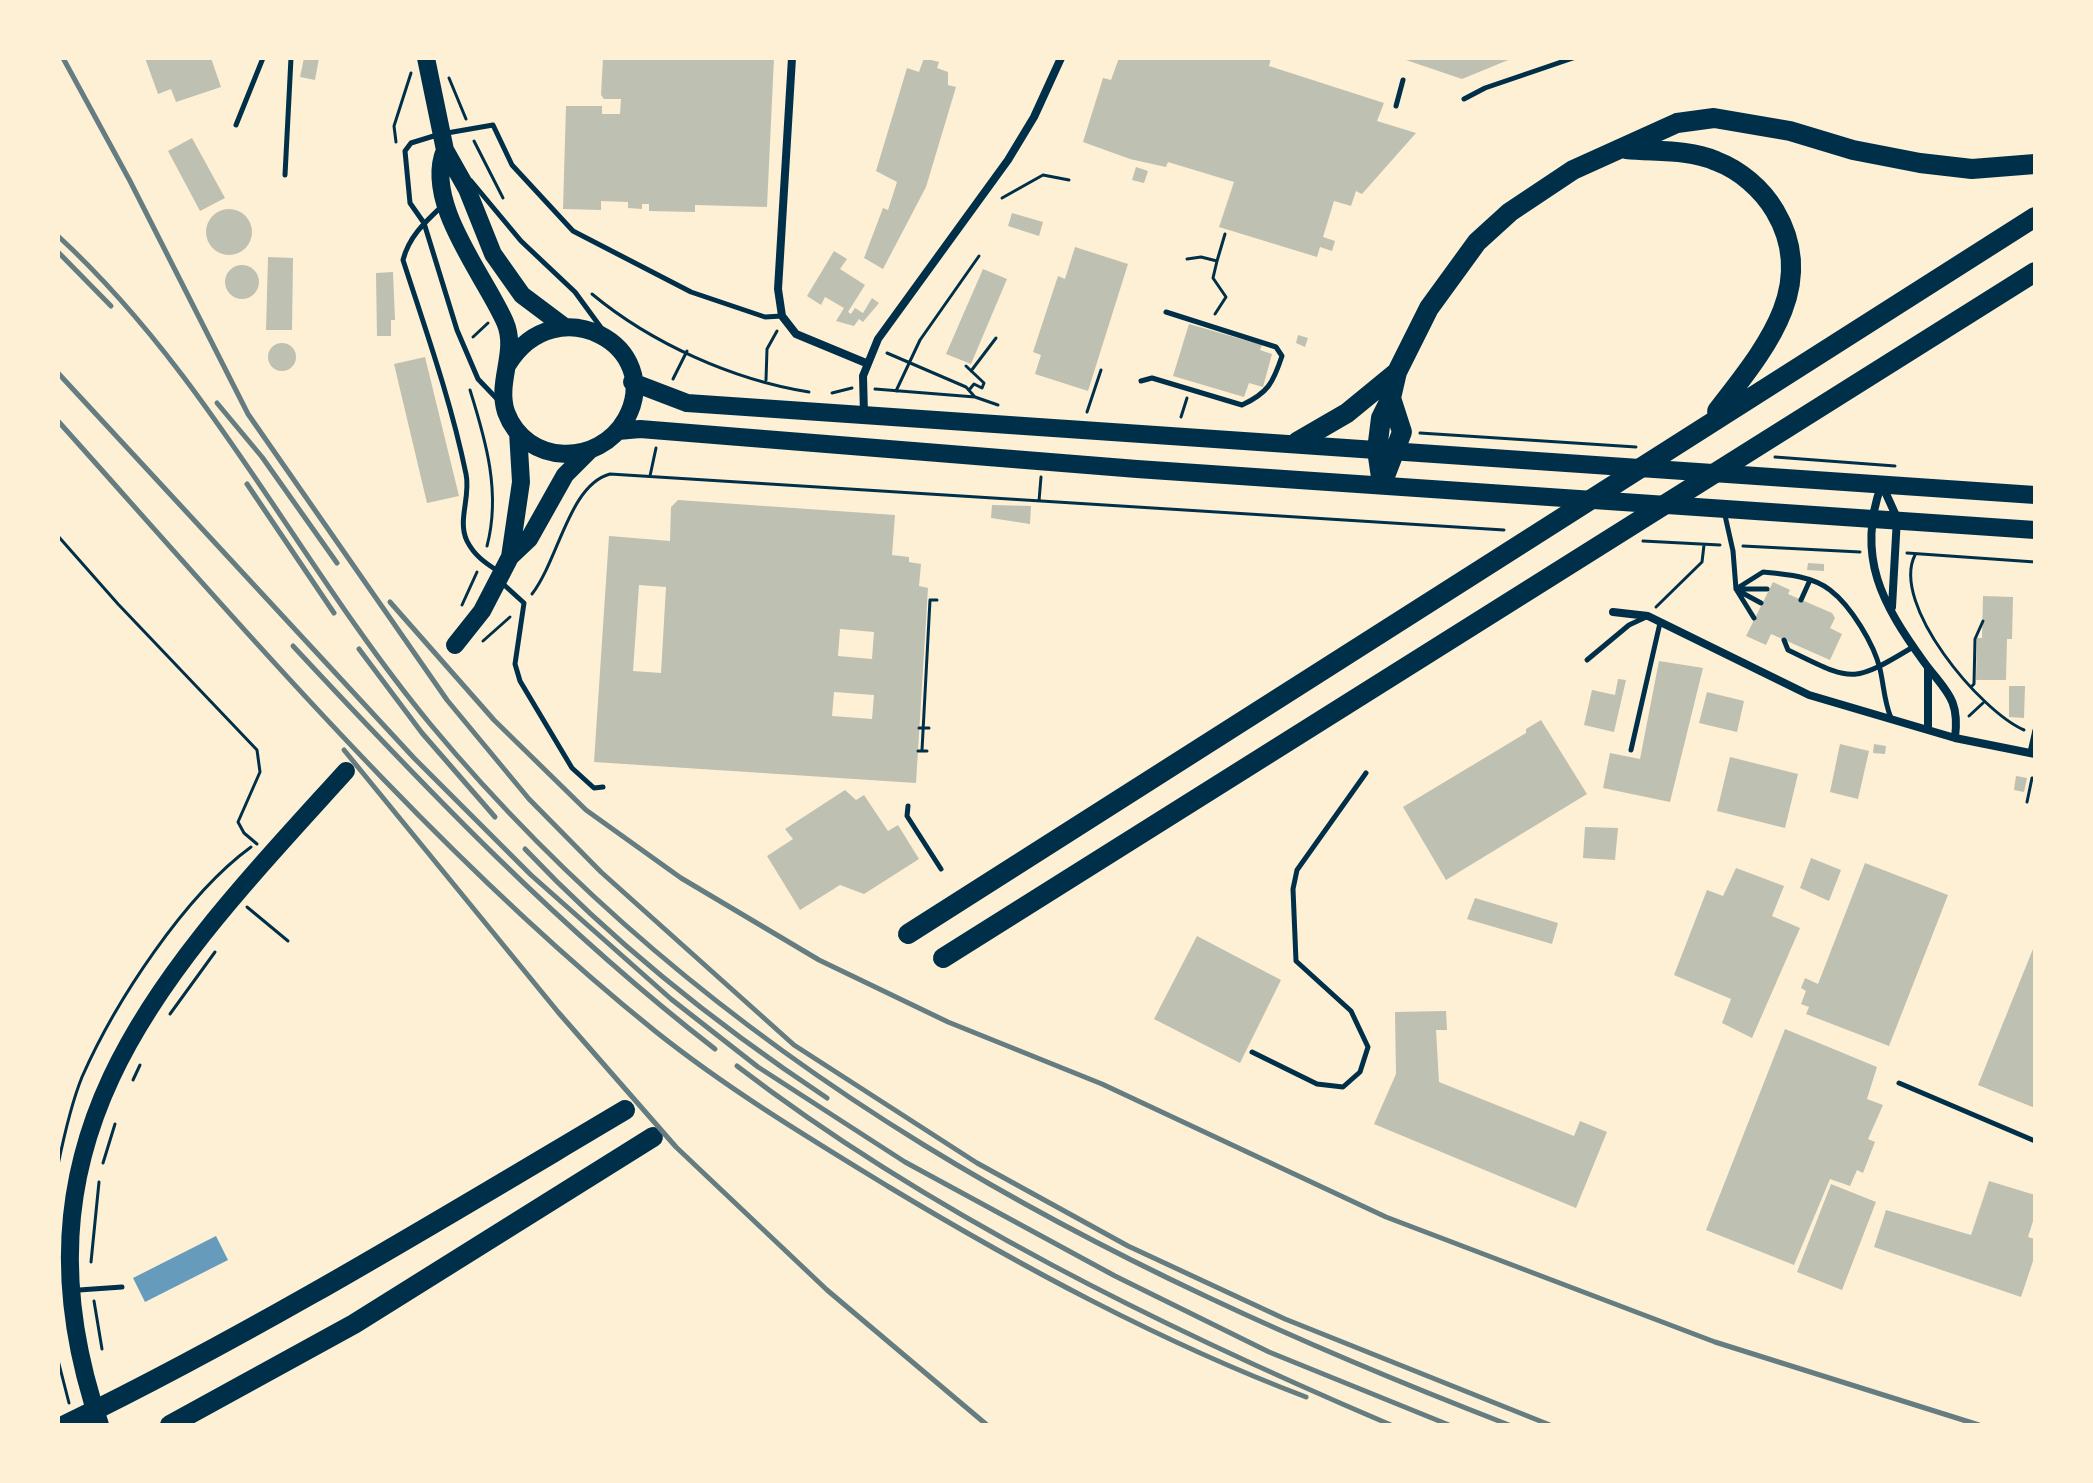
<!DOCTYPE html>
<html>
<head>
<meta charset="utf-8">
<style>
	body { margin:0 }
	#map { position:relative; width:2093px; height:1483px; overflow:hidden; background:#fdf0d5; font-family:Raleway,sans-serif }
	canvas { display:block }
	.frame { position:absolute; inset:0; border:60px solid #fdf0d5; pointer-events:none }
</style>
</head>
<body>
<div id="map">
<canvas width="2093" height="1483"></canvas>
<div class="frame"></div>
</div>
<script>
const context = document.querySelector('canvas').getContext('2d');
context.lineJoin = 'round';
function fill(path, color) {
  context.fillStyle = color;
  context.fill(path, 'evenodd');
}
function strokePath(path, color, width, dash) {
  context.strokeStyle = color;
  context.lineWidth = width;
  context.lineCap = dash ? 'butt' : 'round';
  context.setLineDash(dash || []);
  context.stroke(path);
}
const water = new Path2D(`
	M216 1236 228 1260 145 1302 133 1278Z`);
const building = new Path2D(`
	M145 58H211L221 87 176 102 171 89 158 94Z
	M304 58H319L315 80 300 77Z
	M603 58H774L767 207 695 205V212L649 211V204H642V209L628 208V202L601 201V210L563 209 566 106H602V114H620L621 99H604L601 95Z
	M924 58 939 62 937 68 948 72V85L956 87 926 187 883 269 864 258 883 208 888 210 897 182 876 171 907 68 919 72Z
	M1119 58H1271L1269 66 1384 103 1377 121 1416 133 1362 194 1356 191 1351 206 1334 201 1323 237 1335 241 1332 251 1320 247 1317 257 1219 227 1234 182 1168 162 1166 167 1130 159 1083 142 1103 78 1111 80Z
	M1400 58H1513L1462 79Z
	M192 138 225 198 200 211 168 151Z
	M1136 167 1148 171 1144 183 1132 180Z
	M206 232a23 23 0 1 1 46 0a23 23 0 1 1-46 0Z
	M1012 213 1043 222 1039 236 1008 226Z
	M1075 247 1128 264 1088 391 1035 374 1041 355 1033 352 1058 276 1065 279Z
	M834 251 847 259 840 269 865 285 848 312 851 314 855 308 863 313 872 298 879 303 863 322 859 319 854 326 836 321 844 308 825 297 821 305 807 296Z
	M268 257 293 258 292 330H266Z
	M225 282a17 17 0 1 1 34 0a17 17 0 1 1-34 0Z
	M983 269 1007 279 971 364 946 354Z
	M393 272 395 320H391V336H377L376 273Z
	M1189 324 1262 345 1260 350 1272 354 1263 387 1249 383 1244 397 1173 376Z
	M1298 335 1308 338 1305 347 1296 343Z
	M268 357a14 14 0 1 1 28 0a14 14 0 1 1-28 0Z
	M425 357 459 496 427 503 394 364Z
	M678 500 895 515 892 555 909 557V562L921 564 919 586 928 588 916 783 594 762 609 536 670 541 671 507ZM639 585 666 587 661 673 633 671ZM840 629 874 632 872 659 838 656ZM834 692 874 695 872 719 832 716Z
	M992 505 1031 506 1030 524 991 518Z
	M1808 563 1824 564V571L1807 570Z
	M1773 582 1790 590 1788 594 1832 613 1835 618 1830 628 1842 634 1830 660 1771 634 1766 645 1746 636Z
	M1983 596 2013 597 2012 639H2007L2006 680H1976L1977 638H1982Z
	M1659 661 1703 668 1670 802 1603 788 1610 753 1640 759Z
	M1618 679 1626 680 1614 732 1584 725 1592 690 1615 695Z
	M2009 686H2025L2024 718 2009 717Z
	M1707 692 1744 701 1737 732 1699 723Z
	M1541 720 1587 794 1446 880 1403 807 1526 733V729Z
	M1840 744 1869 751 1858 799 1830 792Z
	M1874 744 1886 746 1885 754 1873 753Z
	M1730 757 1798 774 1785 828 1717 811Z
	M2016 776 2027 778 2024 792 2014 790Z
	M845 790 856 800 864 795 888 831 898 825 919 859 864 894 840 885 800 910 767 856 793 839 785 829Z
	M1585 827 1618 828 1615 860 1583 858Z
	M1811 858 1841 870 1829 901 1800 888Z
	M1865 863 1948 895 1889 1046 1806 1014 1809 1007 1801 1004 1806 991 1801 988 1805 978 1818 984Z
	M1736 868 1784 886 1772 916 1800 928 1752 1038 1722 1023 1731 999 1674 975 1707 890 1723 896Z
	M1475 898 1558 923 1552 944 1467 919Z
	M1197 936 1281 980 1240 1063 1154 1019Z
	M2035 944V1108L1978 1085Z
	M1446 1011 1447 1030H1436L1439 1082 1574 1136 1580 1121 1607 1132 1576 1208 1374 1124 1396 1074 1395 1012Z
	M1785 1029 1877 1067 1867 1099 1883 1105 1868 1139 1875 1142 1863 1173 1857 1170 1850 1186 1830 1179 1794 1265 1706 1230Z
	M1989 1181 2035 1195V1215L2028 1237 2035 1239V1255L2021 1297 1874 1247 1886 1210 1971 1235Z
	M1831 1184 1876 1202 1842 1290 1797 1272Z`);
const path = new Path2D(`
	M449 78 466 119
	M474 141 503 198
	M396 142 394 126 411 73
	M1002 198 1043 175 1069 180
	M1187 259 1201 257 1217 261 1225 234
	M592 294C651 343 733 380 809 392
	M1215 314 1226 297 1213 278 1217 261
	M473 337 488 323
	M887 353 966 387 975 397
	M966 366 984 383 982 388 974 384 969 390
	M971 371 996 338
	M673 379 687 351
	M766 380 767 349 777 331
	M875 389 975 397 998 405
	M470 390C486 441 501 493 487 546
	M896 391 920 340 979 256
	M832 393 852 388
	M1087 412 1101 370
	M1181 417 1187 398
	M1420 433 1636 447
	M1775 457 1895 466
	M650 476 656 448
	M1039 501 1041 477
	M58 536 118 604 257 750 260 772 238 822 244 833 257 844
	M1643 541 1720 545
	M1743 546 1860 552
	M1907 553 2035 562
	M1915 555C1890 604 1980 711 2024 730
	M532 594C559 559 569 485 610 474L1504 530
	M462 605 477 572
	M1656 607 1702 562 1704 545
	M483 641 510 617
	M1971 687 1974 684 1975 639 1983 621
	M1969 716 1983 703
	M919 728H929
	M922 750 930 600H937
	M918 751H927
	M2027 802 2032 778H2035
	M247 907 288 941
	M170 1014 215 952
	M133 1080 140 1065
	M103 1163 115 1124
	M58 1165C64 1136 71 1104 82 1077 115 1002 185 895 251 847
	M91 1262 99 1182
	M94 1301 102 1349
	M58 1360 69 1403`);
const service = new Path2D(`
	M1464 99 1485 88 1573 58
	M1396 106 1403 80
	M236 125 263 58
	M447 133 493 125 512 165 573 231 691 292 765 317 782 316
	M437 135 411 143 405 151 410 203 424 223 457 330 478 379 499 401
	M285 175 291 58
	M471 181 521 241 575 292 602 329
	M441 207C424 223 409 237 403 260 426 331 451 401 466 474 471 496 457 521 467 541 474 555 485 563 498 571
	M1141 381 1152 378 1242 405C1268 393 1273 383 1282 356L1276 347 1166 312
	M1724 511 1733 551 1736 589 1763 572C1785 574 1812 576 1830 590 1851 606 1874 644 1880 669 1884 686 1884 701 1891 718
	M502 583 524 603 515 664 520 681 572 768 594 788 603 787
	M1736 589 1754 618
	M1737 589H1767
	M1737 590 1761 603
	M1801 600 1810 580
	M1784 640 1788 650C1853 681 1850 685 1913 647
	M1587 660 1629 625 1644 618
	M1631 750 1660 623
	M2030 752 2035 730
	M908 806 907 816 941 869
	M1252 1052 1317 1084 1343 1087 1360 1072 1368 1047 1351 1011 1296 961 1293 889 1297 870 1366 773
	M1899 1083 2035 1141
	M79 1290 122 1287`);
const minor = new Path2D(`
	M792 58 778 289 782 316 796 334 866 363
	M864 414 863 376 878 339 1008 160 1034 117 1061 58
	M1881 486C1856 557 1882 604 1924 662 1946 692 1960 698 1955 738
	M1883 487 1897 518 1892 607
	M1613 612 1648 616 1809 695 1955 738 2035 754
	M1928 668V729`);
const primary = new Path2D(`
	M426 58 445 150 467 189 493 254 522 295 562 325
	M445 150C423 202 485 276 505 322 518 352 496 381 506 412 526 466 599 467 626 419 666 346 556 286 508 364
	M632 382 687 403 2035 495
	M618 431 640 429 1137 469 2035 530
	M510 557 521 482 518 432
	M455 645 482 611 510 557 529 539 565 475 589 451
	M100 1425C0 1134 166 970 346 771`);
const motorway = new Path2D(`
	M1626 149C1655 152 1688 149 1716 161 1740 170 1762 189 1775 211 1820 287 1762 352 1717 411
	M1297 442 1347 413 1397 372
	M1382 484 1377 450 1381 418 1391 398 1397 372 1429 308 1477 242 1510 212 1573 170 1677 123 1714 118 1790 131 1853 150 1920 163 1972 169 2035 164
	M1382 484 1402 432 1391 398
	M908 934 2035 217
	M943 958 2035 272
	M65 1425C258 1331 441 1219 625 1110
	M170 1425 354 1324 653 1137`);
const rail = new Path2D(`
	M63 58 130 181 248 414 447 700 529 799 601 872 794 1045 977 1163 1128 1246 1285 1319 1550 1425
	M58 236C211 377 300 567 431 725 718 1070 1098 1266 1509 1425
	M58 252 111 306
	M58 373 414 758 531 875 671 999 758 1067 905 1162 1115 1276 1269 1352 1449 1425
	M217 403 262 457 337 563
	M58 421C247 632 434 853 655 1031 729 1090 809 1138 889 1187 1022 1267 1161 1342 1306 1397
	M247 484 334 613
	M390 602 494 720 586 810 681 878 819 960 948 1022 1102 1084 1386 1217 1715 1342 1979 1425
	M293 646C426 789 560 929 715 1049
	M359 649 422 733 495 817
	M344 750 558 1012 676 1147 827 1290 987 1425
	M525 849C614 943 720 1027 827 1098
	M737 1066C930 1214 1168 1330 1391 1425`);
fill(water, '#669bbc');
fill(building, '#bec0b2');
strokePath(path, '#003049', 3);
strokePath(service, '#003049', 5);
strokePath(minor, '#003049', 8);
strokePath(primary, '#003049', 18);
strokePath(motorway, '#003049', 20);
strokePath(rail, '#657d81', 5);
</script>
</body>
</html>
